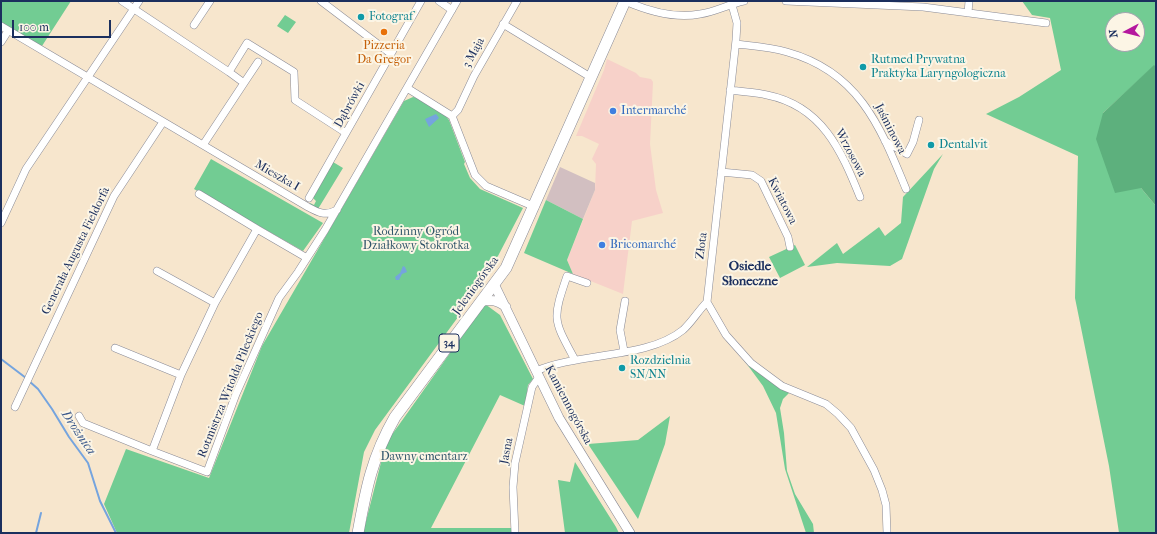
<!DOCTYPE html>
<html>
<head>
<meta charset="utf-8">
<style>
	body { margin:0 }
	#map { position:relative; width:1157px; height:534px; overflow:hidden; background:#f7e6cd; font-family:"IM FELL French Canon",serif }
	canvas { display:block }
	.frame { position:absolute; inset:0; border:2px solid #1b2f5e; pointer-events:none }
	.north { position:absolute; left:1105px; top:12px; width:40px; height:40px; box-sizing:border-box; background:#fcf5e5; border:1px solid #a2a6af; border-radius:50%; rotate:263deg; font-size:11px; font-weight:700; line-height:16px; text-align:center; color:#1b2f5e }
	.north::after { content:''; display:block; margin:auto; width:14px; height:18px; background:#b5179e; clip-path:polygon(50% 0,100% 100%,50% 72%,0 100%) }
	.scale { position:absolute; left:12px; top:20px; width:99px; height:18px; box-sizing:border-box; border:2px solid #1b2f5e; border-top:0; padding-left:5px; font-size:12px; line-height:14px; white-space:nowrap; color:#1b2f5e; -webkit-text-stroke:3px #fcf5e5; paint-order:stroke }
</style>
</head>
<body>
<div id="map">
<canvas width="1157" height="534"></canvas>
<div class="frame"></div>
<div class="north">N</div>
<div class="scale">100 m</div>
</div>
<script>
const context = document.querySelector('canvas').getContext('2d');
context.lineJoin = 'round';
function fill(path, color) {
  context.fillStyle = color;
  context.fill(path, 'evenodd');
}
function strokePath(path, color, width, dash) {
  context.strokeStyle = color;
  context.lineWidth = width;
  context.lineCap = dash ? 'butt' : 'round';
  context.setLineDash(dash || []);
  context.stroke(path);
}
function drawText(font, color, halo, rows, align = 'center') {
  context.font = font + ' "IM FELL French Canon",serif';
  context.lineWidth = 4;
  context.setLineDash([]);
  context.textBaseline = 'middle';
  context.strokeStyle = halo;
  context.fillStyle = color;
  for (const [text, x, y, turn = 0] of rows) {
    context.save();
    context.translate(x, y);
    context.rotate((+turn || 0) * Math.PI / 180);
    context.textAlign = isNaN(turn) ? turn : align;
    if (halo) context.strokeText(text, 0, 0);
    context.fillText(text, 0, 0);
    context.restore();
  }
}
const built = new Path2D(`
	M607 59 636 73 640 77 651 79 653 82 650 144 656 190 663 213 632 221 623 294 573 274 567 260 595 190 596 164 592 159 599 144 582 136H576L604 70Z`);
const industrial = new Path2D(`
	M560 167 595 183V190L583 219 546 200Z`);
const green = new Path2D(`
	M1 1H71L42 46 1 26Z
	M1022 1H1156V67L1154 66 1103 113 1141 188 1156 206V533H1119L1109 466 1075 298 1078 156 986 114 1019 97 1061 70 1050 18 1032 15ZM1113 20H1137V44H1113Z
	M285 15 296 22 288 33 277 26Z
	M413 97 418 98 445 115 449 120 465 162 464 164 470 178 480 189 523 208 486 279 375 430 364 452 349 533H117L104 504 126 449 209 478 262 346 404 101Z
	M943 154 934 169 902 259 890 266 837 263 807 267 837 243 843 254 879 227 885 236 901 223 903 197Z
	M211 159 323 223 303 251 194 189Z
	M333 162 343 168 318 209 310 205V203L314 205 316 201 313 198Z
	M546 200 583 219 567 260 573 274 524 253Z
	M795 245 805 265 780 278 769 257Z
	M485 304 500 315 533 379 528 385 525 406 500 395 431 528H512V533H363L386 443Z
	M735 348 790 392 783 399 780 408 784 433 787 471 795 494 813 524 814 533H806L785 469 776 413 763 386Z
	M670 416 665 444 638 519 588 444 638 440Z
	M575 462 616 527 619 533H565L558 480 570 482Z`);
const forest = new Path2D(`
	M1154 65 1156 67V206L1141 188 1115 193 1096 139 1103 113Z`);
const water = new Path2D(`
	M436 114 439 118 429 127 425 119Z
	M403 266 405 267 407 272 402 274 399 280H396L395 277 400 273Z`);
const stream = new Path2D(`
	M1 359 26 378
	M29 381 38 389 52 409 69 437 88 463 100 501 116 533
	M36 533 41 513`);
const minor = new Path2D(`
	M122 1 229 72
	M321 1 391 54
	M439 1 452 10
	M625 1C648 11 675 19 700 14 715 12 729 4 744 1
	M786 1 923 7 1046 23
	M968 13 969 1
	M503 24 592 78
	M194 25 210 1
	M1 26 308 207C319 213 325 216 337 210
	M1 42 8 31
	M736 44C753 46 770 47 787 52 859 72 880 126 906 189
	M244 83 258 62
	M407 88 452 116 475 175 486 186 535 207
	M730 90C742 92 755 92 767 95 822 106 841 150 860 197
	M452 116 458 110 474 76 517 1
	M885 141 907 154 913 142 919 120
	M203 145 244 83 229 72 247 43 294 72 295 100 346 133
	M721 172 752 175 761 181 788 237 790 247
	M199 194 257 229
	M309 198 421 1
	M1 223 26 169 139 1
	M157 271 215 303
	M707 302 726 335 751 363 782 386 826 404 838 414 851 428 874 470 882 490 886 505 887 533
	M115 348 181 375
	M624 351 620 330 625 301
	M575 360C553 319 552 320 567 276L587 283
	M536 371C580 352 647 359 683 330 692 322 698 311 707 302L736 40 737 23 732 5
	M15 407 114 196 163 122
	M79 416 83 423 152 451 181 375 215 303 257 229 307 258
	M152 451 207 472 236 394 279 298 298 272 325 230 457 1
	M515 533 513 487 515 463 532 387 539 377`);
const tertiary = new Path2D(`
	M494 284 559 418 630 533
	M480 302C491 299 497 300 506 307`);
const primary = new Path2D(`
	M358 533C366 489 372 457 395 417L506 268 625 1`);
const markers = [
	[361,17,4,"#0f9aa8"],
	[384,32,4,"#e8710a"],
	[863,67,4,"#0f9aa8"],
	[613,111,4,"#3f7fe0"],
	[931,145,4,"#0f9aa8"],
	[602,245,4,"#3f7fe0"],
	[622,368,4,"#0f9aa8"]
];
const shields = [
	[449,343,20]
];
const shieldNames = [
	["34",449,343]
];
const cultureNames = [
	["Fotograf",369,17],
	["Rutmed Prywatna",871,60],
	["Praktyka Laryngologiczna",871,74],
	["Dentalvit",939,145],
	["Rozdzielnia",630,361],
	["SN/NN",630,375]
];
const foodNames = [
	["Pizzeria",384,46],
	["Da Gregor",384,60]
];
const streetNames = [
	["3 Maja",474,53,-61],
	["Dąbrówki",350,105,-61],
	["Jaśminowa",890,129,63],
	["Wrzosowa",850,153,62],
	["Mieszka I",277,176,30],
	["Kwiatowa",782,201,63],
	["Złota",702,246,-83],
	["Generała Augusta Fieldorfa",76,251,-64],
	["Jeleniogórska",476,286,-54],
	["Rotmistrza Witolda Pileckiego",231,385,-68],
	["Kamiennogórska",568,405,62],
	["Jasna",507,451,-79]
];
const shopNames = [
	["Intermarché",621,111],
	["Bricomarché",610,245]
];
const parkNames = [
	["Rodzinny Ogród",416,232],
	["Działkowy Stokrotka",416,246],
	["Dawny cmentarz",424,457]
];
const neighbourhoodNames = [
	["Osiedle",750,267],
	["Słoneczne",750,282]
];
const waterNames = [
	["Drożnica",78,433,56]
];
fill(built, '#f7d1c9');
fill(industrial, '#d2bfc1');
fill(green, '#72cc93');
fill(forest, '#5db07d');
fill(water, '#75a4de');
strokePath(stream, '#75a4de', 2);
strokePath(minor, '#898a96', 8);
strokePath(tertiary, '#898a96', 10);
strokePath(primary, '#898a96', 12);
strokePath(minor, '#fff', 7);
strokePath(tertiary, '#fff', 9);
strokePath(primary, '#fff', 11);
for (const [x, y, r, color] of markers) {
  const dot = new Path2D();
  dot.arc(x, y, r, 0, 2 * Math.PI);
  context.fillStyle = color;
  context.fill(dot);
  strokePath(dot, '#fcf5e5', 1.5);
}
for (const [x, y, w] of shields) {
  const box = new Path2D();
  box.roundRect(x - w / 2, y - 9, w, 18, 3);
  context.fillStyle = '#fcf5e5';
  context.fill(box);
  strokePath(box, '#1b2f5e', 1);
}
drawText('bold 11px', '#1b2f5e', null, shieldNames);
drawText('12px', '#0d838f', '#fcf5e5', cultureNames, 'left');
drawText('12px', '#c56008', '#fcf5e5', foodNames);
drawText('12px', '#1b2f5e', '#fcf5e5', streetNames);
drawText('12px', '#366cbe', '#fcf5e5', shopNames, 'left');
drawText('12px', '#31566b', '#fcf5e5', parkNames);
drawText('bold 13px', '#1b2f5e', '#fcf5e5', neighbourhoodNames);
drawText('italic 13px', '#3a588b', '#fcf5e5', waterNames);
</script>
</body>
</html>
